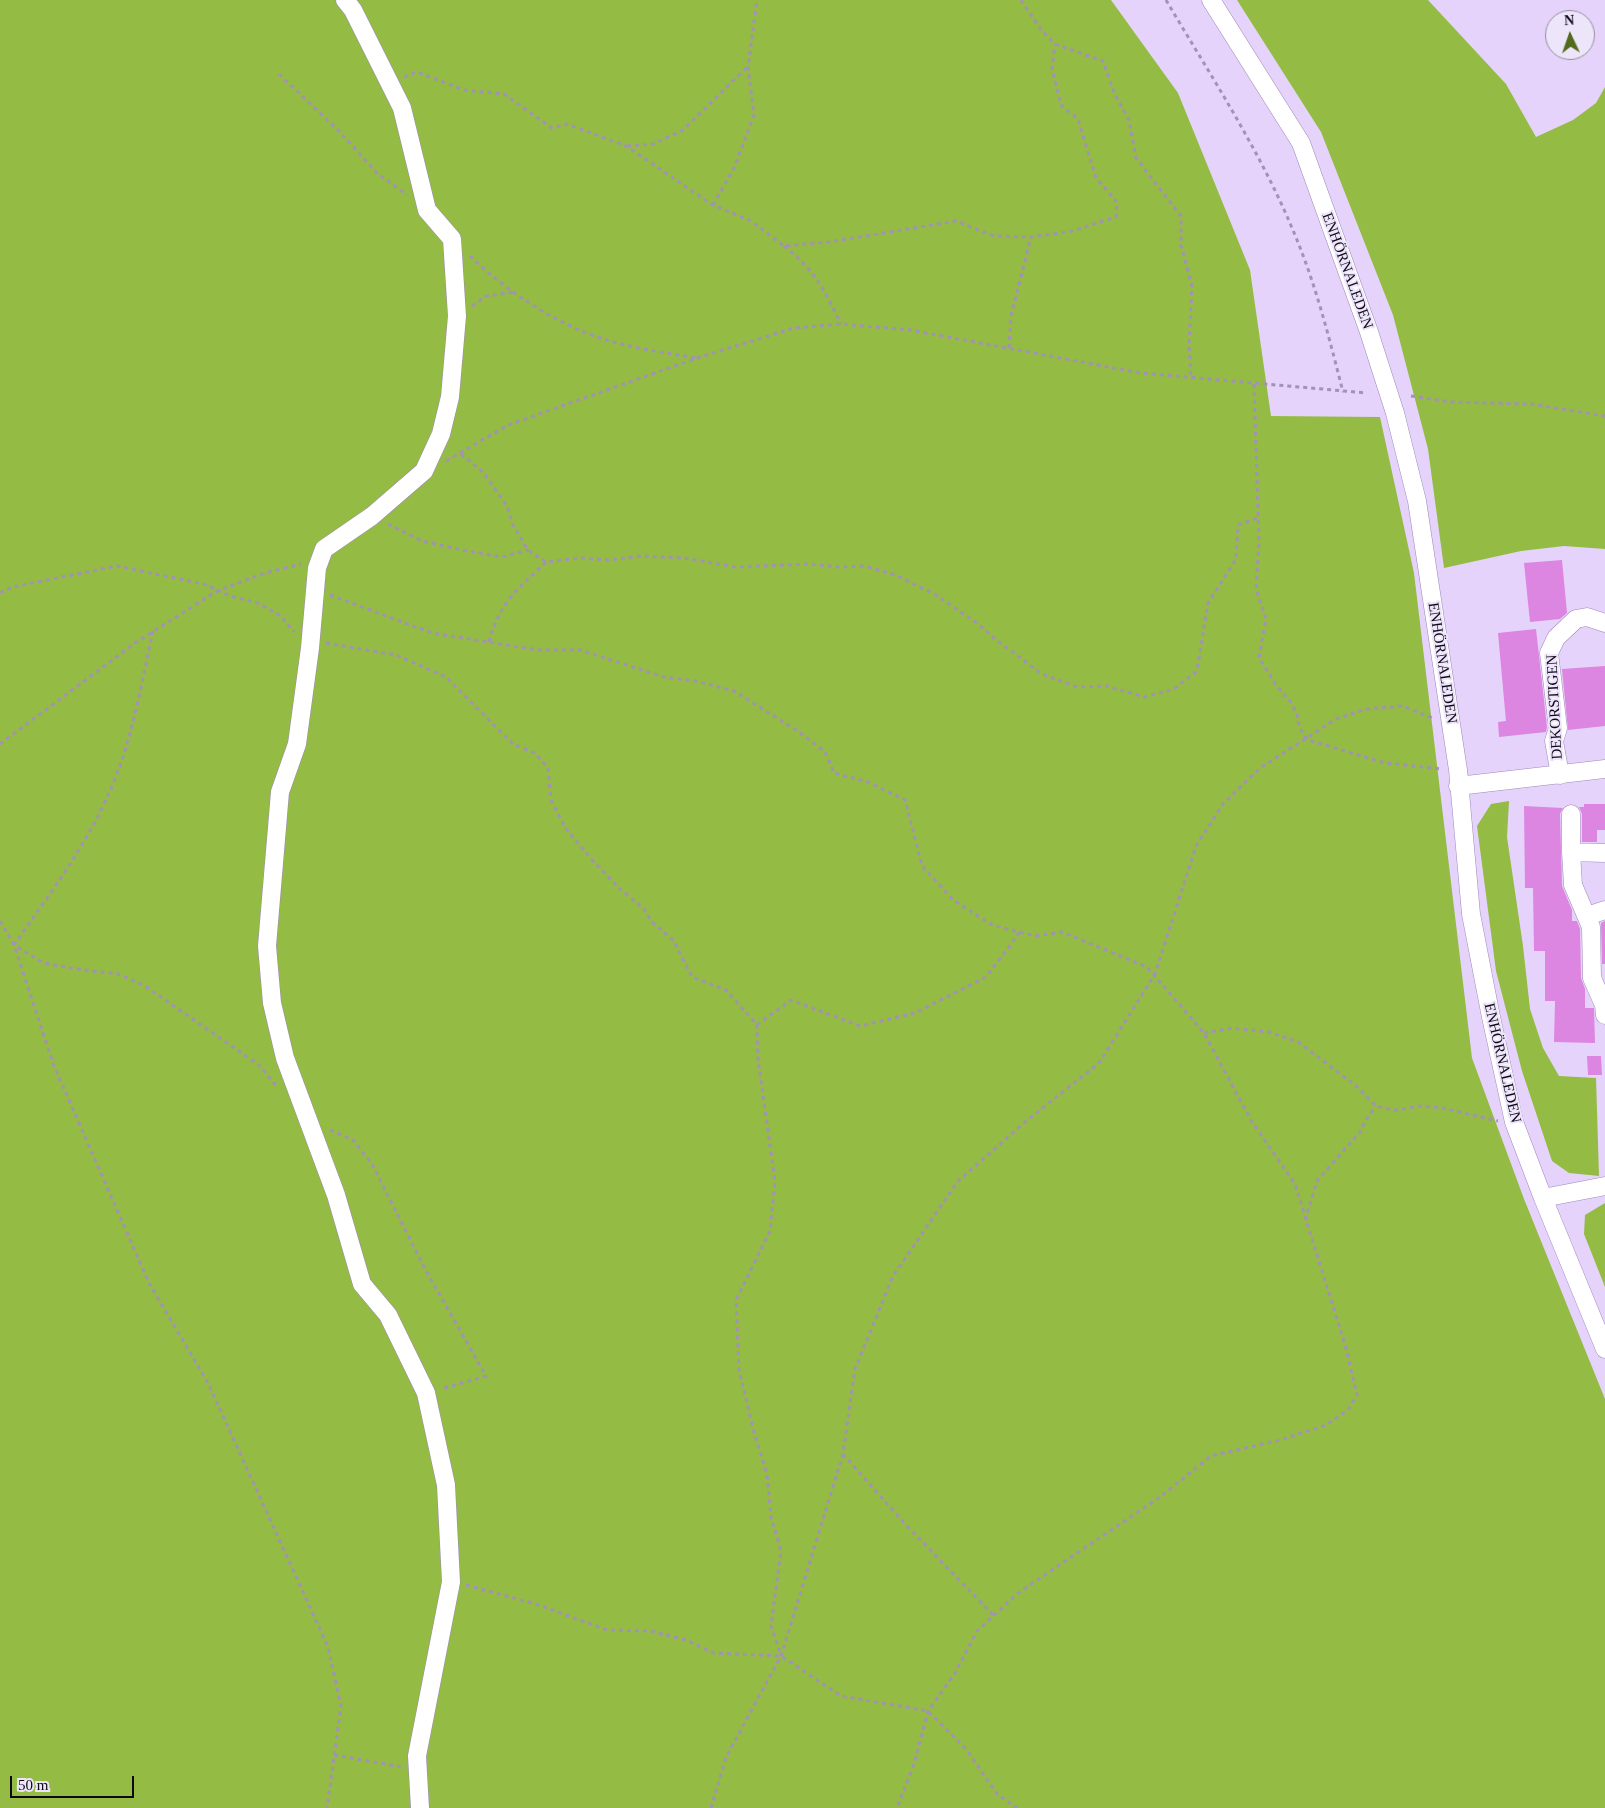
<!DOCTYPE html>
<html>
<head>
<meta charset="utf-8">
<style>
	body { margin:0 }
	#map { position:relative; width:1605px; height:1808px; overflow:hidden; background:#e5d3fb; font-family:Georgia,serif }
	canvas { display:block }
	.north { position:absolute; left:1545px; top:10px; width:50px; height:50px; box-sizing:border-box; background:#ede5f9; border:1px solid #958d9f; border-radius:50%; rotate:357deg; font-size:14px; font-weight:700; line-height:20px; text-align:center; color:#100819 }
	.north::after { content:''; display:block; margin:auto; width:18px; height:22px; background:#526a1b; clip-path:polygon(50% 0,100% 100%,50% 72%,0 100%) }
	.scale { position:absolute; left:10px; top:1776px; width:124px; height:22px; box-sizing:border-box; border:2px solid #100819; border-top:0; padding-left:6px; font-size:15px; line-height:18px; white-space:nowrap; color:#100819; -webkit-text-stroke:4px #ede5f9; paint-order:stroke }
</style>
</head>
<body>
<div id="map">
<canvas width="1605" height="1808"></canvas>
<div class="north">N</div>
<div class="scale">50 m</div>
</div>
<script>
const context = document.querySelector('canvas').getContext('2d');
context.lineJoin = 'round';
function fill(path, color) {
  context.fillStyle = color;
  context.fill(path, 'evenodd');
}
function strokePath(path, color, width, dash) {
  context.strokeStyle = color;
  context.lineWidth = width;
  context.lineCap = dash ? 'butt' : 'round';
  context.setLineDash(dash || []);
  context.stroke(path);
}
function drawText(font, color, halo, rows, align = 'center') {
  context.font = font + ' Georgia,serif';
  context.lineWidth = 4;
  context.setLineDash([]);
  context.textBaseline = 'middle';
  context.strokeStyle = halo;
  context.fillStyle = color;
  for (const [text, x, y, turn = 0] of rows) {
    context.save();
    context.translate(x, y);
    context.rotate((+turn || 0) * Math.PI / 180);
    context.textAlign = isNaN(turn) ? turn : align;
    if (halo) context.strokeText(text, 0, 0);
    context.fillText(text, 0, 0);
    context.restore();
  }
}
const green = new Path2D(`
	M0 0H1111L1178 93 1250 270 1271 416 1380 417 1414 573 1472 1058 1524 1199 1605 1399V1808H0Z
	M1237 0H1428L1506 84 1536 137 1573 120 1596 103 1605 87V549L1564 546 1521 551 1444 568 1428 449 1393 315 1321 132Z
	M1509 801 1507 837 1523 946 1530 1009 1543 1048 1559 1076 1596 1078 1599 1176 1569 1173 1552 1161 1522 1071 1496 971 1477 826 1491 804Z
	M1605 1203V1287L1584 1234 1585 1215Z`);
const building = new Path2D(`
	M1562 560 1567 613 1560 619 1530 622 1524 563Z
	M1536 629 1547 727 1546 732 1499 737 1498 722 1506 721 1498 633Z
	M1605 666V726L1568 730 1562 669Z
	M1584 804H1605V830H1597V842H1582V814L1579 807H1584Z
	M1524 806 1563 808 1560 814 1562 886 1572 910V921H1577L1580 929 1581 978 1585 989V1008H1594L1595 1043 1554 1042 1555 1001H1545V951H1534L1533 888H1525Z
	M1605 921V964H1602L1601 923Z
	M1587 1056H1601L1602 1075H1588Z`);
const path = new Path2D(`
	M1021 0 1042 31 1055 44 1103 61 1115 95 1129 120 1136 158 1181 216V245L1192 286 1189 344 1191 378
	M1166 0C1212 78 1263 155 1297 240 1317 289 1330 341 1343 392
	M279 74 339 131 377 173 407 195
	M404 77 417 72 464 90 504 94 552 128 567 124 626 146 713 205 751 221 784 246 829 242 956 221 994 236 1031 237 1068 232 1116 217 1117 202 1096 178 1078 119 1061 105 1052 68 1055 44
	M627 146 653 144 683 130 747 67
	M713 205 734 168 754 115 748 67 757 0
	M784 246C814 269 825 291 841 324
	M470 256C506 291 560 327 610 341 638 349 667 353 696 358
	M472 306 486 296 513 292
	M1009 348 1011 316 1031 237
	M1254 384 1259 542 1256 589 1266 619 1259 658 1276 685 1290 701 1297 714 1299 727 1308 740 1385 763 1442 769
	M1411 396 1451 402 1531 404 1605 416
	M461 454 483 472 507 506 513 525 528 550 546 562 580 558 608 560 641 556 684 558 735 567 810 564 838 567 864 566 896 575 936 595 977 623 995 639 1042 674 1077 687 1107 686 1144 697 1174 689 1197 671 1208 603 1236 559 1238 525 1257 518
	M446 461 508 425 697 358 794 328 841 324 910 330 1141 373 1367 393
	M388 524 422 541 463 550 502 557 528 550
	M0 593 12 587 117 566 204 584 230 596 258 603 281 616 294 632
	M330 595 432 633 538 650H580L664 677 696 681 734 691 798 731 825 752 834 773 868 782 905 800 922 866 953 900 992 925 1036 936 1062 932 1147 967 1204 1033 1252 1122 1295 1184 1346 1348 1357 1395 1348 1410 1326 1425 1280 1440 1211 1456 1160 1497 1018 1593 977 1631 955 1673 928 1711 914 1764 897 1808
	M153 631C141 685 132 742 109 793 85 848 48 896 14 945L44 963 76 969 118 974 145 986 259 1065 277 1087
	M489 642C500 601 517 590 546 562
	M326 643 396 655 446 677 513 744 535 753 548 768 551 800 566 829 593 861 621 890 643 908 652 922 674 941 692 977 726 990 757 1025 758 1059 775 1181 770 1231 736 1300 739 1370 755 1436 767 1474 771 1517 781 1551 771 1626 781 1656
	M0 744 135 643 217 591 265 573 301 564
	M0 921 14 945 54 1066 149 1283 208 1383 328 1647 341 1706 327 1808
	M757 1025 791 1000 860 1026 915 1013 986 977 1020 932
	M1204 1033 1232 1028 1269 1032 1298 1042 1355 1085 1376 1106 1395 1110 1421 1106 1442 1108 1498 1121
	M330 1130 353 1140 372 1164 424 1267 486 1376 441 1389
	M1305 1220 1317 1181 1361 1131 1365 1121 1376 1106
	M843 1454 906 1525 994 1616
	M466 1585 536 1604 607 1630 651 1631 686 1640 714 1653 781 1656 841 1696 928 1711 966 1749 998 1795 1017 1808
	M334 1755 402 1767
	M711 1808 726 1757 781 1656 843 1454 855 1369 893 1276 958 1181 1025 1122 1099 1063 1155 974 1196 846 1223 804 1260 768 1336 719 1366 709 1402 706 1435 719`);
const minor = new Path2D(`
	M345 0 353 10 402 108 427 210 452 239 457 316 450 397 441 434 424 471 372 516 324 549 317 568 310 648 297 744 280 792 267 946 272 1003 285 1058 336 1195 362 1284 388 1315 426 1393 446 1485 451 1582 417 1756 420 1808
	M1211 0 1301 143 1369 332 1395 413 1417 501 1458 770 1471 914 1491 1017 1514 1122 1543 1198 1605 1349
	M1560 775 1554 741 1558 728 1549 653 1556 638 1576 619 1587 617 1605 623
	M1458 786 1605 769
	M1571 814V852L1605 853
	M1571 852 1573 885 1591 927 1592 978 1604 1005 1605 1015
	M1587 916 1605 910
	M1543 1198 1605 1186`);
const streetNames = [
	["ENHÖRNALEDEN",1347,271,70],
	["ENHÖRNALEDEN",1442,663,81],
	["DEKORSTIGEN",1555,707,-93],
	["ENHÖRNALEDEN",1502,1063,77]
];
fill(green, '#94bb43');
fill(building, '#dc85e1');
strokePath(minor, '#9e88b7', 19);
strokePath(path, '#a293b4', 3, [4, 4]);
strokePath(minor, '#fff', 18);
drawText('15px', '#100819', '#ede5f9', streetNames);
</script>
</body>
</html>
